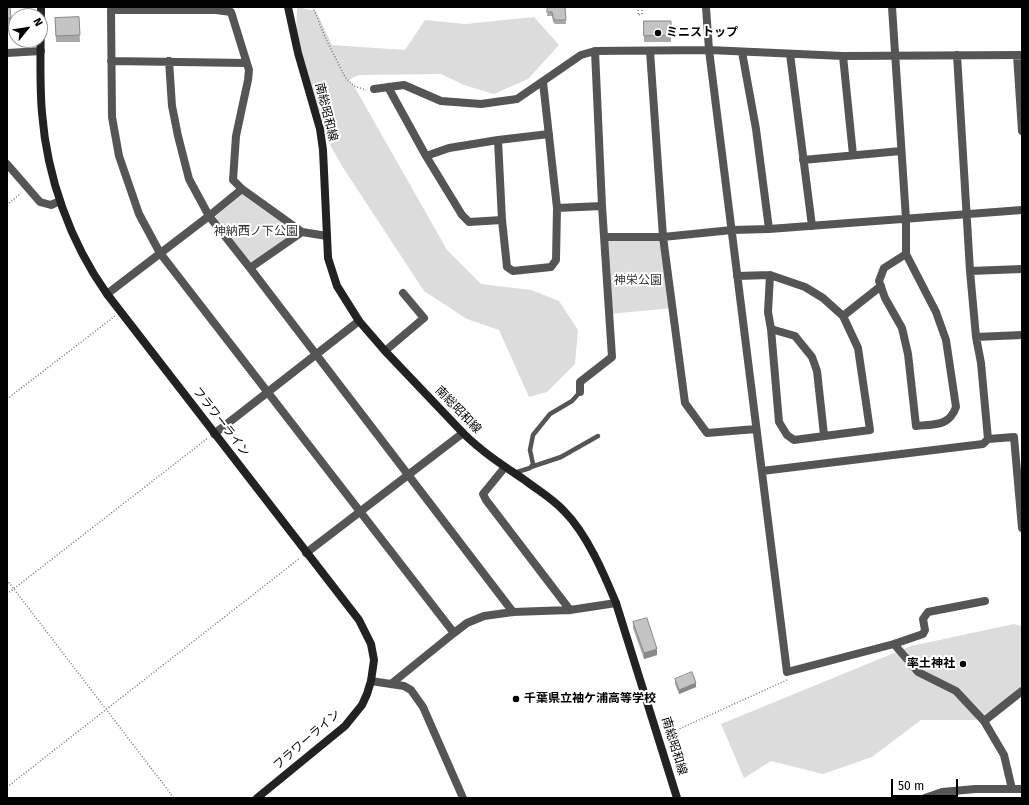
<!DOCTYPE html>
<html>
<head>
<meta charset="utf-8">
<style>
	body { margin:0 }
	#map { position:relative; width:1029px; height:805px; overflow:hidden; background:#fff; font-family:"Fira Sans",sans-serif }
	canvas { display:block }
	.frame { position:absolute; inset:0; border:8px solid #000; pointer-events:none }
	.north { position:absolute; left:8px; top:8px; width:40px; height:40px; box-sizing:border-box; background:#fff; border:1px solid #999; border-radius:50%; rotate:60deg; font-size:11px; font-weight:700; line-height:16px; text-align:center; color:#000 }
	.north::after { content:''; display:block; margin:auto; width:14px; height:18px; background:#000; clip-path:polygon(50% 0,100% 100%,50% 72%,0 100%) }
	.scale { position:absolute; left:891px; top:779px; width:67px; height:18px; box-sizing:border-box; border:2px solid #000; border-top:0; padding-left:5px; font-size:12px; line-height:14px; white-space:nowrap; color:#000; -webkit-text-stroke:3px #fff; paint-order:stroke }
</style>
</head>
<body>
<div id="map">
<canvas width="1029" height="805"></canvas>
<div class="frame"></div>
<div class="north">N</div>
<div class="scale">50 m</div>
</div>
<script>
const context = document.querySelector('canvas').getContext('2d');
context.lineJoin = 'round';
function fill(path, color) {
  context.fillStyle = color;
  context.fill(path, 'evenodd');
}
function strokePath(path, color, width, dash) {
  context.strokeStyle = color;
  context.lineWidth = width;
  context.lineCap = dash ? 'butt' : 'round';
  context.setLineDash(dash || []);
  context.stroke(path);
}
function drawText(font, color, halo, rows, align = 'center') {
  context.font = font + ' "Fira Sans","Noto Sans JP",sans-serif';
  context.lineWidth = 4;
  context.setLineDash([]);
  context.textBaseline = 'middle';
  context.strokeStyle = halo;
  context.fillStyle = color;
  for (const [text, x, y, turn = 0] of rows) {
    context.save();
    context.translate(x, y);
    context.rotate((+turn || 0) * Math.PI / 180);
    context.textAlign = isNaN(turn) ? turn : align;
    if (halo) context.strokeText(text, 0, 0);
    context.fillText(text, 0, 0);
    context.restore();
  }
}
const green = new Path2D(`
	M297 7 316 11 332 45 405 50 425 20 465 24 534 17 559 45 528 79 494 94 464 85 441 74 359 75 348 80 354 86 447 250 481 284 531 290 559 301 578 330 575 364 547 392 529 397 499 330 467 319 424 291 342 166 329 143 296 45Z
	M242 194 296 232 251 263 215 217Z
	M605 237H663L672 308 610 314Z
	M1014 624 1022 626V689L976 720H921L872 757 823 774 771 761 744 778 721 724 911 646Z`);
const path = new Path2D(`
	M313 7 325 37 345 77 354 86 366 90
	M638 7V15L642 14V7
	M7 205 21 193
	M7 399 115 316
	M7 580 174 798
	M7 594 208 438
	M666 735 787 680
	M7 787 300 558`);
const lane = new Path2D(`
	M531 467 561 457 598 436
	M514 473 530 468 533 464 530 450 533 435 550 414 572 401 580 392`);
const street = new Path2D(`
	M706 7 709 50 787 672 894 644 923 634 925 630 923 619 928 612 985 601
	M892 7 906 219V254L936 312 946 340 956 407C949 427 934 424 916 426L908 354 902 328 885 298 879 281 884 268 906 254
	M650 51 663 237 685 403 707 433 756 429
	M742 52 756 129 769 229
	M7 53 41 51
	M790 54 812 226
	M957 55 970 271 976 337 1022 335
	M1017 55 1022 131
	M843 56 853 155
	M111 61 246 63
	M169 61 172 106 178 136 189 179 209 216 250 268 513 612
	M388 87 426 156 462 215 469 222 502 220
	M374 89 404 85 441 101 481 104 517 99 581 55 595 51 709 50 843 56 1022 55
	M498 140 502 220 507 267 513 271 551 267 556 260 557 208 543 82
	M426 156 449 148 498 140 549 134
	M803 160 901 151
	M7 164 40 202 51 205 60 201
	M557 208 602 206
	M327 236 302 232 242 189 233 180 236 136 248 80 249 70 231 12 216 10H111L112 117 119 156 139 214 160 253 454 633
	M605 237H663L732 230 769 229 1022 210
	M250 268 302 232
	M970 271 1022 269
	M770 275 768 312 771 329 795 336 812 357 817 371 824 435
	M737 276 770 275 805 287 823 298 843 316 858 348 870 430 794 440 787 435 779 422 771 329
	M107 294 209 216 242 189
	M843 316 881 286
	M385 351 424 318 403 293
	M580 392V382L612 357 602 206 595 51
	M214 434 359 321
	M988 439 1014 437 1022 528
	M505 467 483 494 486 500 570 610
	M762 471 983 444 988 439 981 363 976 337
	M306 553 463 433
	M894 644 918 672 956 691 984 721
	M371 681 404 686 411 690 423 707 463 798
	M391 684 454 633 467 623 484 616 513 612 570 610 616 603
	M1012 789 1004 755 984 721 1022 691
	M925 798 942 792 975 789H1022`);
const secondary = new Path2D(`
	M41 7C41 42 39 78 42 113 47 177 70 242 107 294L359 620 371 644 374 660 371 681 367 694 362 705 345 726 257 798
	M288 7 298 53 320 129 323 150 328 258 337 286 359 321 385 351 463 433C482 452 504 466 526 481 539 491 553 499 564 511 587 534 604 574 616 603L677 798`);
const wall = new Path2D(`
	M7 7H10L11 24 7 25Z
	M548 7H565L566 24H555L553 22 552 16H547Z
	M79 17 80 42H56L55 18Z
	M644 21H671V42H644Z
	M633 622 657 655 644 659 633 628Z
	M675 679 696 687 679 694 675 684Z`);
const shadedWall = new Path2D(`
	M657 649V655L644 659V653Z
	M696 683V687L679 694V690Z`);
const building = new Path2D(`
	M7 7H10L11 18H7Z
	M548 7H565L566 20H555L553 17 552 12H547Z
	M79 17 80 35 56 36 55 18Z
	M644 21H671V35L644 36Z
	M647 618 657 649 644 653 633 622Z
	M692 672 696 683 679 690 675 679Z`);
const markers = [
	[658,33,4,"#000"],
	[963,664,4,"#000"],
	[516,699,4,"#000"]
];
const poiNames = [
	["ミニストップ",666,33],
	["率土神社",955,664,"right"],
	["千葉県立袖ケ浦高等学校",524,699]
];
const streetNames = [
	["南総昭和線",326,112,76],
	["南総昭和線",458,410,46],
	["フラワーライン",221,422,52],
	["フラワーライン",307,740,-41],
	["南総昭和線",674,746,73]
];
const parkNames = [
	["神納西ノ下公園",256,232],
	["神栄公園",638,281]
];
fill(green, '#dcdcdc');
strokePath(path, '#777', 1.5, [1, 2]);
strokePath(lane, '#555', 4.5);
strokePath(street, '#555', 8);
strokePath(secondary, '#222', 8);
fill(wall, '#a9a9a9');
fill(shadedWall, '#898989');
fill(building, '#c4c4c4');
strokePath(building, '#898989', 1);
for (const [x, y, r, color] of markers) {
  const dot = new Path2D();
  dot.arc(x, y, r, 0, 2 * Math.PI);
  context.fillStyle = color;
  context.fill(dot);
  strokePath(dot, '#fff', 1.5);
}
drawText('bold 12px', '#000', '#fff', poiNames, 'left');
drawText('12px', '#000', '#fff', streetNames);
drawText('12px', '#333', '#fff', parkNames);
</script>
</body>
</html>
